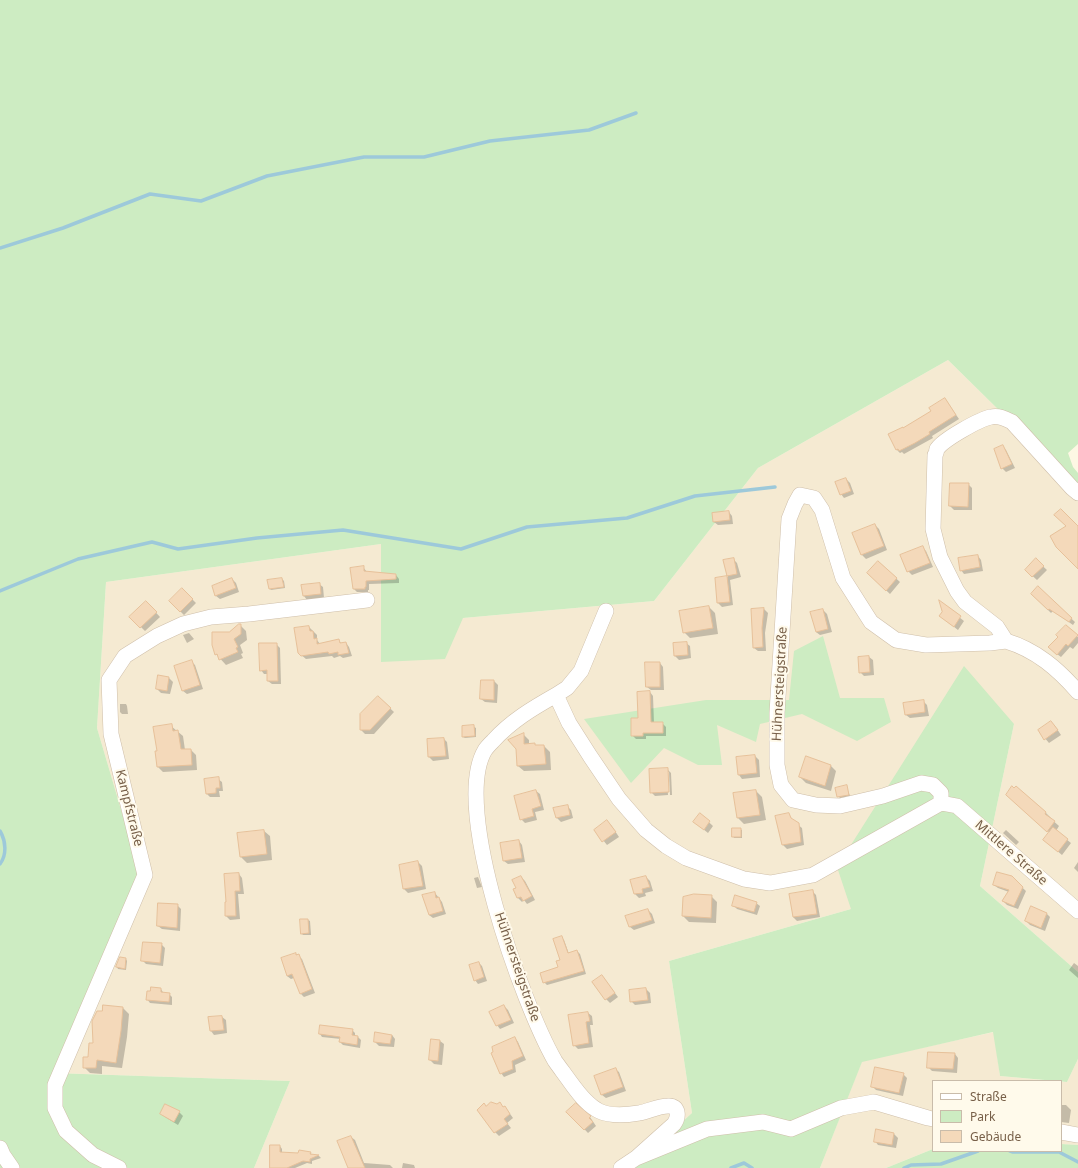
<!DOCTYPE html>
<html>
<head>
<meta charset="utf-8">
<style>
	body { margin:0 }
	#map { position:relative; width:1078px; height:1168px; overflow:hidden; background:#fdf7e4; font-family:"Noto Sans",sans-serif }
	canvas { display:block }
	.legend { position:absolute; left:932px; top:1080px; width:130px; height:72px; box-sizing:border-box; background:#fffaeb; border:1px solid #c9bcaa; margin:0; padding:5px 7px; list-style:none; font-size:12px; color:#775f48 }
	.legend li { display:flex; align-items:center; gap:8px; height:20px }
	.legend b { width:20px; border:1px solid #c9bcaa }
</style>
</head>
<body>
<div id="map">
<canvas width="1078" height="1168"></canvas>
<ul class="legend">
<li><b style="height:5px;background:#fff"></b>Straße</li>
<li><b style="height:11px;background:#cdecc2"></b>Park</li>
<li><b style="height:11px;background:#f4d9ba"></b>Gebäude</li>
</ul>
</div>
<script>
const context = document.querySelector('canvas').getContext('2d');
context.lineJoin = 'round';
function fill(path, color) {
  context.fillStyle = color;
  context.fill(path, 'evenodd');
}
function strokePath(path, color, width, dash) {
  context.strokeStyle = color;
  context.lineWidth = width;
  context.lineCap = dash ? 'butt' : 'round';
  context.setLineDash(dash || []);
  context.stroke(path);
}
function drawText(font, color, halo, rows, align = 'center') {
  context.font = font + ' "Noto Sans",sans-serif';
  context.lineWidth = 4;
  context.setLineDash([]);
  context.textBaseline = 'middle';
  context.strokeStyle = halo;
  context.fillStyle = color;
  for (const [text, x, y, turn = 0] of rows) {
    context.save();
    context.translate(x, y);
    context.rotate((+turn || 0) * Math.PI / 180);
    context.textAlign = isNaN(turn) ? turn : align;
    if (halo) context.strokeText(text, 0, 0);
    context.fillText(text, 0, 0);
    context.restore();
  }
}
const residential = new Path2D(`
	M948 360 1078 488V972L980 886 1014 724 851 909 669 961 692 1113 631 1168H254L290 1081 53 1073 140 874 97 728 106 582 381 544V662L463 618 654 601 758 468Z
	M994 1032 1000 1076 1054 1081H933V1149L886 1168H820L862 1061Z
	M1078 1059V1145L1061 1144V1082H1067Z`);
const green = new Path2D(`
	M0 0H1078V444L1068 453 1073 467 1078 473V488L948 360 758 468 654 601 463 618 445 659 381 662V544L106 582 97 728 140 874 53 1073 290 1081 254 1168H0Z
	M823 636 840 698H884L891 722 857 741 802 714 760 724 756 742 717 725 722 765H698L664 748 631 783 584 719 706 700H789L794 651Z
	M964 666 1014 724 980 886 1078 972V1059L1067 1082 1000 1076 993 1032 862 1062 820 1168H631L692 1113 669 961 851 909 837 867Z
	M1061 1144 1078 1145V1168H886L933 1149V1151H1061Z`);
const shadow = new Path2D(`
	M945 399 959 419 932 436 933 438 904 454 902 452 900 453 897 450 889 435 904 429 932 411Z
	M1003 447 1006 450 1015 468 1006 472 1002 468Z
	M846 479 850 483 854 494 844 498 841 494Z
	M968 484 972 488V510H954L950 506Z
	M729 512 732 516 733 524 718 525 714 522Z
	M875 525 879 529 887 550 866 559 862 555 853 534Z
	M923 548 926 551 933 567 912 575 908 571Z
	M978 556 981 560 983 571 964 574 961 570Z
	M733 559 737 563 741 577 730 580 733 605 722 607 718 603 716 579 728 577 725 561Z
	M1036 560 1047 570 1037 580 1026 570Z
	M878 562 900 582 890 594 868 573Z
	M363 567 367 572 396 575 399 579V583L369 584V590H368V592H357L354 589Z
	M232 579 236 583 239 592 220 599 216 596 213 586Z
	M282 579 284 581 285 588 271 590 270 589Z
	M319 584 323 587 324 598 307 600 304 596 302 586Z
	M1038 588 1075 622 1073 625 1053 611 1051 613 1032 594Z
	M182 589 196 603 184 615 170 601Z
	M146 602 160 617 145 631 131 617Z
	M941 603 964 621 958 630 940 616 943 612Z
	M709 607 715 613 718 634 690 638 684 632Z
	M764 609 768 613 765 633 766 651H758L754 648 752 610Z
	M823 610 827 614 832 632 820 635 816 632Z
	M240 625 246 631 247 640 240 645 243 653 241 654 243 658 226 665 216 654 229 633Z
	M1066 626 1078 637V643L1073 649 1070 647 1061 657 1053 651 1059 637Z
	M309 627 317 635V640L320 644 338 640 342 644 346 643 349 647 352 656 343 658 340 656 334 658 332 656 306 659 299 653Z
	M189 633 194 639 187 643 183 635Z
	M686 643 690 646 691 658 679 660 675 656Z
	M276 644 280 648 281 684H272L268 681V674H264L261 670Z
	M869 657 873 660 874 675 864 676 860 672Z
	M192 662 195 665 203 689 187 694 183 691 175 667Z
	M660 663 663 667 664 690H651L647 687Z
	M169 678 173 682 170 694 161 693 157 689Z
	M482 681H494L498 685 497 703 485 702 481 699Z
	M650 692 653 696 654 723H662L666 727V736H646V739H636L632 735Z
	M378 697 394 712 374 734H365L361 730V715Z
	M923 701 927 705 929 716 910 718 906 715Z
	M120 704H126L127 706 128 714H122L120 712Z
	M171 726 183 736 185 750H191L196 755 197 770 163 772 158 767 157 752Z
	M1055 726 1061 735 1049 743 1039 731Z
	M474 727 476 728V737L465 738 463 737Z
	M523 734 529 740V745L534 744 537 746H544L550 752 551 770 524 771 518 766Z
	M444 739 447 742 449 759 433 761 429 757 428 740Z
	M755 756 759 760 760 777 742 779 739 775Z
	M830 765 836 771 831 791 806 783 800 777Z
	M667 769 671 773 672 795H670L669 772H667L668 795 655 796 651 792Z
	M218 779 222 782 223 791H219L220 797H210L207 794Z
	M846 786 850 796 840 798 838 796Z
	M1016 788 1046 813 1051 818H1050L1059 826 1056 831 1071 843 1062 855 1048 843 1050 833 1012 799Z
	M536 791 540 794 544 810 535 812 537 820 525 823 521 819Z
	M756 791 762 797 766 820 744 824 738 818 734 794Z
	M567 806 571 810 573 818 561 822 557 818 555 809Z
	M700 814 713 826 708 833 698 825Z
	M788 814 793 821 802 828 804 845 787 849 783 845Z
	M611 825 619 837 607 845 595 830Z
	M740 829 742 830V838H734L733 836Z
	M1006 830 1019 842 1016 845 1003 833Z
	M264 831 270 836 272 860 247 863 241 857Z
	M519 841 522 845 525 862 508 864 504 861Z
	M418 862 422 866 426 889 408 893 404 889 400 866Z
	M1078 862V872L1074 868Z
	M239 874 242 878 244 894H238L240 919 230 920 226 916Z
	M478 877 482 887 477 888 474 878Z
	M521 877 525 881 535 900 527 904 524 900 522 902 518 898 514 890 517 888Z
	M646 877 650 881 653 891 645 893 646 896 639 898 635 894Z
	M1011 877 1026 891 1018 909 1007 905 1003 901 1009 892 998 888 994 885Z
	M812 891 816 895 820 917 797 921 793 917 790 895Z
	M435 893 442 902 446 914 433 918 429 915Z
	M711 896 717 902 716 923 689 922 683 916Z
	M756 903 760 906 757 915 737 909 733 905Z
	M177 905 181 909 180 931 162 929 158 926Z
	M648 910 652 914 655 923 634 930 630 927Z
	M1046 913 1050 917 1045 931 1030 925 1026 921Z
	M301 920H308L310 921 311 935H303L302 934Z
	M561 937 564 940 569 954 577 951 580 954 586 974 547 985 544 982 559 968 561 960Z
	M161 944 165 948 163 966 146 964 142 960Z
	M296 954 302 959 315 993 304 997 301 994 294 978 291 979 287 976Z
	M126 959 127 961 126 970 118 969 117 967Z
	M479 963 482 966 487 981 478 984 475 980Z
	M1074 963 1078 966V978L1069 970Z
	M602 976 618 997 610 1003 606 999Z
	M161 989 164 994H169L172 997V1005L150 1003 147 999Z
	M646 989 650 993 651 1003 635 1005 631 1001Z
	M504 1006 508 1010 514 1023 500 1029 497 1025Z
	M123 1008 129 1014 127 1037 122 1068 102 1066V1074L90 1073 84 1067 89 1058Z
	M588 1013 592 1016 593 1025H590L593 1047 578 1049 574 1045Z
	M222 1017 226 1020 227 1033 214 1035 211 1031Z
	M352 1030 355 1033V1037H358L361 1040 360 1048 343 1045 340 1042 341 1039 322 1037 320 1034Z
	M392 1035 395 1039 394 1047 379 1046 375 1042Z
	M515 1038 518 1042 526 1060 515 1065 516 1072 504 1077 501 1073Z
	M432 1040 440 1041 444 1044 442 1065 434 1064 430 1060Z
	M955 1054 958 1058 957 1073 932 1071 928 1067Z
	M615 1069 619 1072 626 1091 606 1098 602 1095Z
	M903 1074 907 1078 903 1096 876 1090 872 1086Z
	M1061 1105H1066L1071 1110 1069 1123 1061 1122Z
	M486 1107 504 1108 508 1111 513 1118 507 1123 511 1128 499 1136 495 1132Z
	M179 1112 183 1116 178 1125 165 1117 161 1114Z
	M568 1112 590 1117 596 1126 588 1133Z
	M877 1131 894 1134 898 1138 896 1148 878 1145 875 1141Z
	M351 1137 355 1140 364 1163 390 1165 393 1168H349Z
	M280 1146 282 1149V1153L299 1154 310 1153 313 1155 319 1156 321 1158 312 1161V1164L307 1163 295 1168H277Z
	M403 1163 414 1165 415 1168H402Z`);
const stream = new Path2D(`
	M0 248 63 228 150 194 201 201 267 176 364 157H424L490 141 589 130 636 113
	M0 591 78 559 152 542 178 549 257 538 343 530 461 549 527 527 627 518 695 496 775 487
	M0 831C6 841 7 855 0 864
	M1010 1151 1013 1152H1059L1078 1162
	M731 1168 744 1163 752 1168
	M904 1168 911 1165 941 1164 978 1151`);
const building = new Path2D(`
	M945 398 956 415 929 432 930 434 915 443 899 451 898 449 896 450 888 434 903 427V428L931 411 929 408Z
	M1003 445 1012 464 1001 469 994 449Z
	M846 478 851 491 840 495 835 482Z
	M950 483H969L968 507 949 506Z
	M1061 509 1078 526V569L1056 547 1050 536 1066 526 1054 515Z
	M729 511 730 520 713 522 712 513Z
	M875 524 884 546 861 555 852 533Z
	M923 546 930 563 907 572 900 555Z
	M978 555 980 567 960 571 958 558Z
	M734 558 737 574 727 576 723 560Z
	M1036 558 1044 566 1032 577 1025 570Z
	M878 561 897 578 886 591 867 573Z
	M364 566V571L396 574V579L366 581V587H365V589H353L350 568Z
	M727 576 730 602 717 603 715 578Z
	M232 578 236 588 215 596 212 586Z
	M282 578 284 587 269 589 267 580Z
	M320 583 321 594 303 596 301 585Z
	M1038 586 1072 618 1069 622 1049 609 1048 610 1031 594Z
	M182 588 193 599 180 612 169 601Z
	M939 600 961 616 954 627 939 616 942 612Z
	M146 601 157 612 140 628 129 617Z
	M709 606 713 628 683 633 679 611Z
	M764 608 762 628 763 647 753 648 751 609Z
	M823 609 828 629 816 632 810 612Z
	M239 624H241V634L234 639 238 647 236 648 238 652 219 660 217 654 215 655 212 645V632H229Z
	M1066 625 1078 635 1068 646 1066 644 1057 655 1048 647 1058 637 1056 635Z
	M309 626 310 631H313L314 639 317 638V644L339 639 340 643 346 642 349 653 338 655V652L329 654 328 652 301 656 298 653 294 628Z
	M687 642 688 655 674 656 673 643Z
	M259 643H277L278 681H267V670L260 671Z
	M869 656 870 672 859 673 858 657Z
	M192 660 200 685 182 691 174 666Z
	M645 662H660V687H646Z
	M158 675 169 677 167 691 156 689Z
	M481 680H494V700L480 699Z
	M650 691 651 722H663V733H643V736H631V718H638L637 692Z
	M378 696 391 708 370 730H360V714Z
	M924 700 925 712 905 715 903 703Z
	M1051 721 1058 730 1044 740 1038 730Z
	M172 724 173 731 178 730 181 749H191L192 765 157 767 155 751H157L153 727Z
	M474 725 475 736 462 737V726Z
	M524 733V744L535 743V745H544L546 764 517 766 516 749 508 740Z
	M444 738 446 756 428 757 427 739Z
	M755 755 757 773 738 775 736 757Z
	M806 756 831 765 825 786 799 777Z
	M668 768 669 792 650 793 649 769Z
	M219 777 220 788H216V793L206 794 204 779Z
	M847 785 849 795 837 797 835 788Z
	M1012 786 1014 788 1016 786 1046 812 1045 814 1055 821 1047 832 1006 795Z
	M536 790 541 806 532 809 534 816 520 820 514 796Z
	M756 790 760 815 737 818 733 793Z
	M568 805 570 815 556 818 553 808Z
	M700 813 710 821 704 830 693 822Z
	M789 813 791 818 799 823 801 842 782 845 775 816Z
	M607 820 616 832 602 842 594 830Z
	M1053 827 1068 839 1058 852 1043 840Z
	M732 828H741V837H732Z
	M264 830 267 854 240 857 237 833Z
	M519 840 522 858 503 861 500 843Z
	M418 861 423 886 403 889 399 865Z
	M997 872 1012 876 1023 887 1014 906 1002 901 1009 890 993 885Z
	M239 873 240 891H235L236 916H225V902H226L224 874Z
	M521 876 532 896 523 901 521 897 517 898 513 889 516 888 512 880Z
	M646 876 650 887 642 889 643 893 634 894 630 880Z
	M813 890 817 914 793 917 789 894Z
	M435 892 436 898 439 897 443 911 429 915 422 895Z
	M694 894 712 895 711 918 682 916 683 897Z
	M735 895 757 902 754 912 732 906Z
	M158 903 178 904 177 928 157 926Z
	M1031 906 1047 913 1041 928 1025 921Z
	M648 909 652 920 629 927 625 916Z
	M300 919H308L309 933 301 934Z
	M562 936 568 953 577 950 584 971 543 983 540 973 558 967 556 961 560 960 553 939Z
	M143 942 162 943 160 963 141 961Z
	M296 953V955L299 954 312 989 300 994 292 974 287 976 281 958Z
	M120 957 126 958 125 969 116 967Z
	M479 962 484 977 474 981 469 965Z
	M602 975 615 993 605 1000 592 982Z
	M151 987 161 988V992L170 993 169 1002 146 1000 147 991H150Z
	M646 988 648 1000 630 1002 629 990Z
	M103 1005 123 1007 121 1031 116 1063 97 1060 96 1068H83V1057H88L89 1043H93L92 1021 97 1011H102Z
	M504 1005 511 1020 496 1026 489 1012Z
	M588 1012 590 1021 586 1022 589 1043 573 1046 568 1015Z
	M222 1016 224 1030 210 1031 208 1017Z
	M320 1025 353 1029 352 1035 358 1036 357 1045 339 1042 340 1037 319 1034Z
	M375 1032 392 1035 390 1044 374 1042Z
	M515 1037 523 1056 512 1061 513 1069 500 1074 491 1053 493 1052 492 1047Z
	M431 1039 440 1040 438 1061 429 1060Z
	M928 1052 955 1053 953 1069 927 1068Z
	M875 1067 904 1073 899 1093 871 1087Z
	M616 1068 623 1087 601 1095 594 1076Z
	M491 1102 497 1104 500 1102 503 1107 505 1106 510 1114 504 1119 508 1124 494 1133 477 1110 484 1103 486 1106Z
	M576 1103 591 1116 589 1118 593 1122 584 1130 566 1112Z
	M165 1104 180 1111 174 1122 160 1114Z
	M876 1129 894 1133 892 1145 874 1142Z
	M351 1136 365 1168H348L337 1141Z
	M270 1145H280V1152L298 1153 299 1150 311 1152 310 1154 319 1155 310 1159V1162L303 1161 287 1168H270Z`);
const minor = new Path2D(`
	M1006 641C1036 650 1058 669 1078 692
	M556 695 567 688 581 671 606 611
	M941 803 957 806 1078 911
	M1061 1132 1078 1135
	M0 1148 3 1155 12 1168
	M636 1158 674 1124C679 1117 679 1105 668 1106 659 1106 649 1111 639 1113 603 1119 592 1112 571 1083 566 1076 560 1068 555 1061 523 1005 451 807 485 750 487 747 490 744 493 741 511 721 533 708 556 695L569 723 590 756 619 799 646 830 666 846 686 858 744 879 770 883 813 875 941 803V793L933 785 921 783 883 796 840 806 816 805 793 800 781 785 777 765V713L789 519 795 504 800 495 814 498 822 510 843 578 871 622 896 640 926 645 990 643 1006 641 997 627 965 602 957 591 940 557 933 529 935 455C936 454 937 449 937 449 944 439 980 419 991 417 999 415 1006 419 1012 422L1072 488 1078 493
	M119 1168 93 1155 66 1131 55 1108V1085L145 875 111 734 109 680 125 656 157 636 183 624 211 617 249 614 367 600
	M621 1168 636 1158 707 1129 763 1122 791 1129 841 1108 874 1102 928 1118 933 1119`);
const streetNames = [
	["Hühnersteigstraße",780,684,-87],
	["Kampfstraße",129,808,76],
	["Mittlere Straße",1011,853,41],
	["Hühnersteigstraße",517,967,71]
];
fill(residential, '#f5ead2');
fill(green, '#cdecc2');
fill(shadow, '#0003');
strokePath(stream, '#9dc9da', 3.5);
fill(building, '#f4d9ba');
strokePath(building, '#e7c19a', 1);
strokePath(minor, '#cfbfaa', 16);
strokePath(minor, '#fff', 15);
drawText('13px', '#775f48', '#fffaeb', streetNames);
</script>
</body>
</html>
